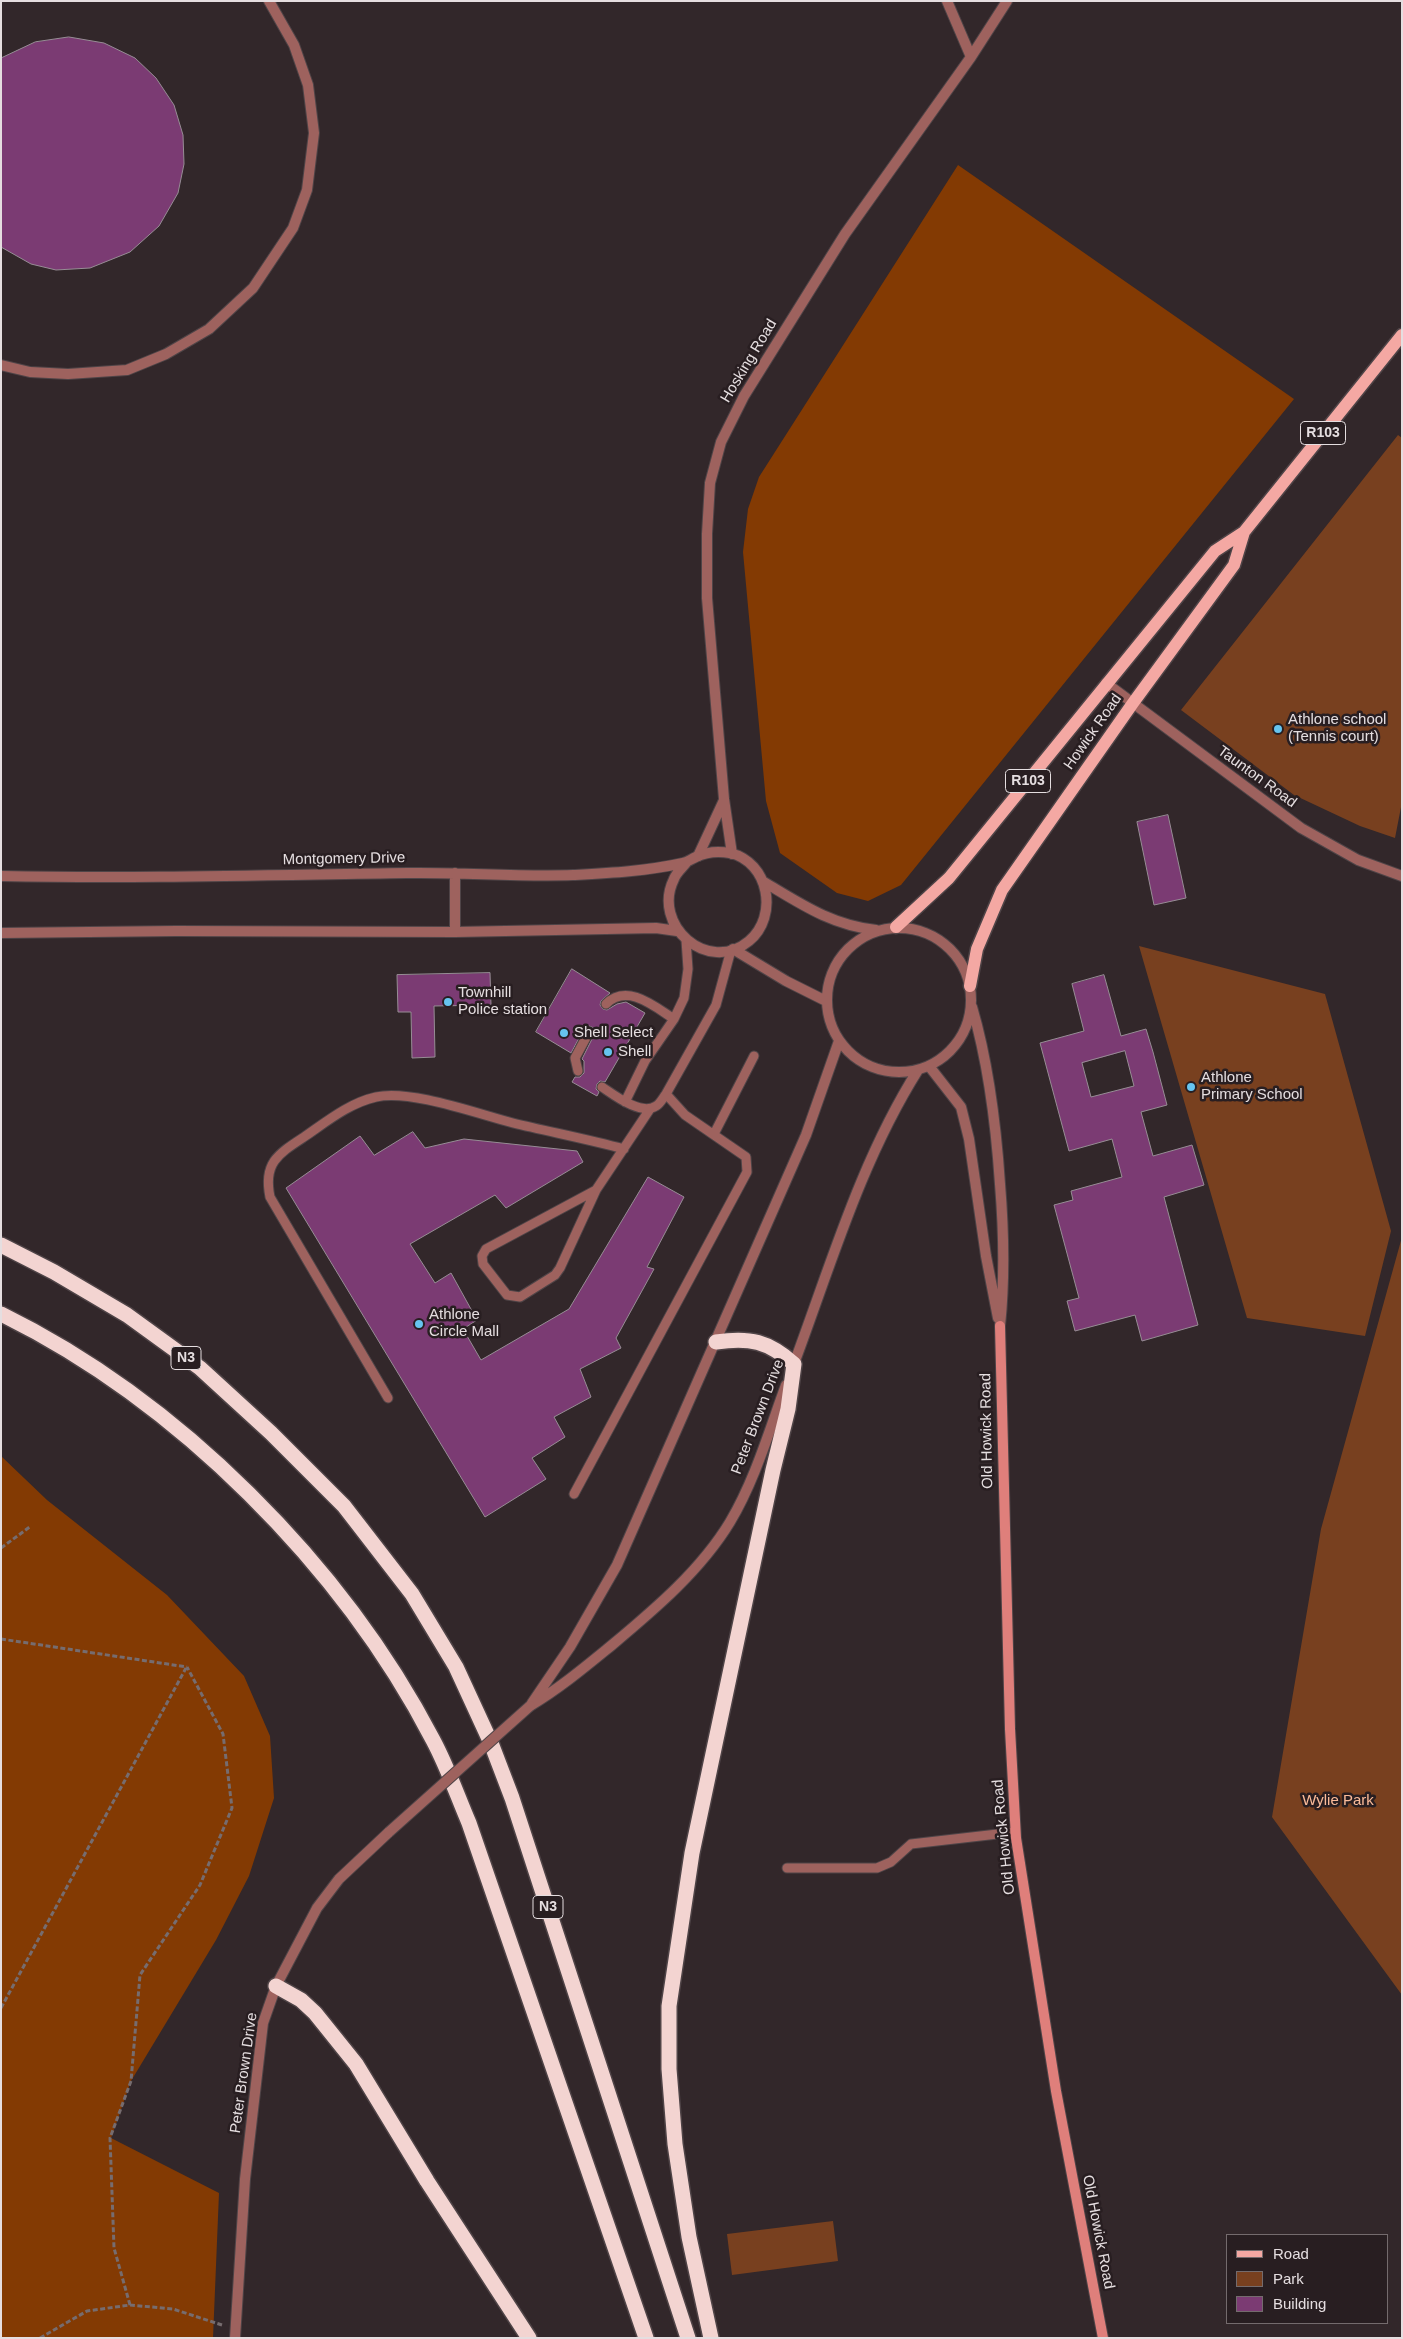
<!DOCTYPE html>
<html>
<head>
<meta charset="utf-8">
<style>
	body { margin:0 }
	#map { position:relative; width:1403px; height:2339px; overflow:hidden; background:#32272a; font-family:Arial,sans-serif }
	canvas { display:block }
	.frame { position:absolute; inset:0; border:2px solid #e5dee0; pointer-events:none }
	.legend { position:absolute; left:1226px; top:2234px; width:162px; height:90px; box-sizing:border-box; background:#281e21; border:1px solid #746b6d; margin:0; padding:6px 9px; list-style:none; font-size:15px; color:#e5dee0 }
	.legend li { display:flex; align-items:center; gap:10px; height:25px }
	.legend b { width:25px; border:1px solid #746b6d }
</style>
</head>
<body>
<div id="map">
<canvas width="1403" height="2339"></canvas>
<div class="frame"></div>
<ul class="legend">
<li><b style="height:6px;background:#f4a8a3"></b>Road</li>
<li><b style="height:14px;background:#78401f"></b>Park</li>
<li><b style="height:14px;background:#7b3b73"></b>Building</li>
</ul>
</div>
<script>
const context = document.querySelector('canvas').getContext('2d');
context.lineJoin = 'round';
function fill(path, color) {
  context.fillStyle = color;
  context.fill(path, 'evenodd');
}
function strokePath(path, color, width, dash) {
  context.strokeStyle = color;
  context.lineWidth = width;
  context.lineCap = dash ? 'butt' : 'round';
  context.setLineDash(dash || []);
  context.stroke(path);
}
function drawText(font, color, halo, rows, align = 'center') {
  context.font = font + ' Arial,sans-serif';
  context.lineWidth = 5;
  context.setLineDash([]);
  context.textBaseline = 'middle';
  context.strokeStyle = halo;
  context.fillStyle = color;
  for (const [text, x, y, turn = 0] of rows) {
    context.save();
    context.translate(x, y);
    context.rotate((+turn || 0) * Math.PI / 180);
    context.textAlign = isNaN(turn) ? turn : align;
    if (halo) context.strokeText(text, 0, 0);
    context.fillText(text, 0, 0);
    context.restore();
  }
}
const green = new Path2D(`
	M1398 435 1402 438V802L1395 838 1360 826 1294 795 1181 710Z
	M1139 946 1325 994 1391 1231 1365 1336 1247 1318Z
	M1402 1237V1995L1272 1817 1321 1529Z
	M833 2221 838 2261 732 2275 727 2234Z`);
const forest = new Path2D(`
	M958 165 1294 399 901 885 868 901 837 893 780 853 766 801 743 552 748 509 759 477Z
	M1 1456 47 1500 167 1595 244 1676 270 1736 274 1798 249 1876 216 1940 131 2081 111 2138 219 2193 213 2338H1Z`);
const building = new Path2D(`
	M69 37 104 43 135 58 156 78 174 105 183 135 184 164 178 193 159 226 130 252 90 268 56 270 31 264 1 247V58L35 42Z
	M1168 815 1186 898 1154 905 1137 822Z
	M572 969 610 993 601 1001 600 1005 603 1009 607 1010 617 1004 626 1002 645 1013 605 1082 600 1081 597 1084 596 1089 599 1092 597 1096 572 1082 575 1077H580L584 1073V1061L582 1059 594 1035V1028L589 1026 585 1027 571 1053 536 1032Z
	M490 973 491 1005 434 1006 435 1057 412 1058 411 1012H398L397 975Z
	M1104 975 1121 1036 1146 1029 1153 1052 1167 1105 1141 1112 1153 1156 1192 1145 1204 1185 1164 1197 1198 1325 1142 1341 1135 1315 1075 1331 1067 1301 1079 1298 1054 1205 1073 1200 1071 1191 1122 1177 1112 1139 1069 1151 1040 1043 1084 1031 1072 984ZM1125 1051 1134 1086 1091 1097 1082 1063Z
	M413 1132 425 1148 464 1139 577 1151 583 1162 506 1208 495 1195 410 1244 435 1283 451 1273 477 1320 463 1329 481 1360 569 1309 648 1177 684 1197 647 1267 654 1269 616 1338 621 1348 580 1369 591 1397 554 1417 565 1437 532 1458 546 1479 485 1517 286 1188 360 1136 374 1155Z`);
const path = new Path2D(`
	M1 1548 31 1526
	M1 1639 187 1667
	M1 2008 186 1668
	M130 2305 114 2248 110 2138 131 2081 140 1975 200 1885 232 1808 223 1734 187 1667
	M40 2338 87 2311 130 2305 173 2309 222 2325`);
const service = new Path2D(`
	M606 1004C627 983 654 1006 674 1019
	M578 1071 575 1058 589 1032
	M602 1087C614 1095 641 1116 656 1106 660 1104 663 1098 666 1094L716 1005 731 950
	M625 1102 645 1061 674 1019 684 998 688 969 686 940
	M714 1134 754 1056
	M596 1190 486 1249 482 1256 483 1264 507 1295 520 1297 555 1275 560 1268 596 1190 650 1109
	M388 1398 270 1197C263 1163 278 1154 304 1137 326 1122 349 1103 376 1097 410 1089 478 1114 513 1123 550 1132 587 1139 624 1149
	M574 1494 747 1172 746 1157 685 1115 666 1094
	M787 1868H877L891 1862 911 1844 1015 1832`);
const minor = new Path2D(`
	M947 1 971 57
	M1 365 30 372 68 374 127 370 166 354 209 329 253 288 293 228 307 190 314 133 308 85 294 45 269 1
	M732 854 724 799 707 598V534L710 483 721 442 744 396 845 234 971 57 1007 1
	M698 856 724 800`);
const tertiary = new Path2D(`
	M1106 683 1301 828 1358 860 1402 876
	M1 876C137 879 272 875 407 873 462 872 518 877 573 875 609 873 647 871 683 863 688 862 691 859 696 857 706 852 719 851 730 853 769 862 779 916 749 941 708 975 651 925 674 879 676 873 682 868 686 863
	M764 882C801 904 831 925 876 930
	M827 1000a72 72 0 1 1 144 0a72 72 0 1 1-144 0Z
	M455 932V873
	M1 933 176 931 455 932 656 928 677 931
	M733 949 786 981 826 1001
	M972 1007C989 1065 996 1124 1000 1184 1004 1233 1005 1278 1000 1326
	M929 1066 961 1107 969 1139 986 1256 998 1318
	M792 1369C830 1268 860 1162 918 1070
	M532 1703 570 1647 617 1565 806 1135 839 1041
	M530 1706C560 1688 585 1667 612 1645 655 1609 701 1570 730 1522 755 1480 769 1431 786 1385
	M235 2338 245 2179 263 2023 276 1986 317 1908 339 1879 389 1832`);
const secondary = new Path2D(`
	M1000 1326 1010 1729 1016 1838 1056 2091 1103 2338`);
const primary = new Path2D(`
	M896 927 949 878 1215 551 1244 532 1402 335
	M970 986 977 949 1002 890 1133 703 1234 565 1244 532`);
const motorway = new Path2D(`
	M1 1245 54 1272 127 1315 200 1368 271 1433 344 1506 412 1594 456 1667 491 1743 512 1798 688 2338
	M1 1314C178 1401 342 1565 433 1740 447 1766 457 1795 469 1823L646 2338
	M276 1986 301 2000 315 2013 356 2064 427 2181 529 2338
	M711 2338 689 2237 675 2144 669 2069V2006L692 1853 773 1470 788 1409 794 1364C768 1341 750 1337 716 1342`);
const tertiaryBridge = new Path2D(`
	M389 1832 530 1706`);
const markers = [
	[1278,729,5,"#66c4ef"],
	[448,1002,5,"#66c4ef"],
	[564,1033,5,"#66c4ef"],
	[608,1052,5,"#66c4ef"],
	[1191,1087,5,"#66c4ef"],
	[419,1324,5,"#66c4ef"]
];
const shields = [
	[1323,433,45],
	[1028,781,45],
	[186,1358,30],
	[548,1907,30]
];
const shieldNames = [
	["R103",1323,433],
	["R103",1028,781],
	["N3",186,1358],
	["N3",548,1907]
];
const streetNames = [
	["Hosking Road",749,361,-59],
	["Howick Road",1093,732,-55],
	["Taunton Road",1257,777,36],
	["Montgomery Drive",344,859,-1],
	["Peter Brown Drive",758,1417,-69],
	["Old Howick Road",987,1431,-91],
	["Old Howick Road",1004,1837,-96],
	["Peter Brown Drive",244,2073,-82],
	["Old Howick Road",1098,2232,79]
];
const poiNames = [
	["Athlone school",1288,720],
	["(Tennis court)",1288,737],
	["Townhill",458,993],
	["Police station",458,1010],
	["Shell Select",574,1033],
	["Shell",618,1052],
	["Athlone",1201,1078],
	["Primary School",1201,1095],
	["Athlone",429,1315],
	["Circle Mall",429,1332]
];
const parkNames = [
	["Wylie Park",1338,1801]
];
fill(green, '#78401f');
fill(forest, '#833a03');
fill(building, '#7b3b73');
strokePath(building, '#978d95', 1);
strokePath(service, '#4f4447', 11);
strokePath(minor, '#4f4447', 12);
strokePath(tertiary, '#4f4447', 12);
strokePath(secondary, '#4f4447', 12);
strokePath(primary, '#4f4447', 15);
strokePath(motorway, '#4f4447', 18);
strokePath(path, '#766c6f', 3, [5, 2.5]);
strokePath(service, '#9e625e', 9);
strokePath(minor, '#9e625e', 10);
strokePath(tertiary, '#9e625e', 10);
strokePath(secondary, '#df7f7b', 10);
strokePath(primary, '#f4a8a3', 12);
strokePath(motorway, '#f3d4d1', 15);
strokePath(tertiaryBridge, '#4f4447', 12, []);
strokePath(tertiaryBridge, '#9e625e', 10);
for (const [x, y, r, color] of markers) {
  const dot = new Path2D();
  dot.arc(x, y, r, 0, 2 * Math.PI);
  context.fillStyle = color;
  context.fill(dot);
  strokePath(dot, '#281e21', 2);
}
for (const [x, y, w] of shields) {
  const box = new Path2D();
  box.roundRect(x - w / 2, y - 11.5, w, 23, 4);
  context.fillStyle = '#281e21';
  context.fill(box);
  strokePath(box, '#e5dee0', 1);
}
drawText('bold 14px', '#e5dee0', null, shieldNames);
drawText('15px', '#e5dee0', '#281e21', streetNames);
drawText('15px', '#e5dee0', '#281e21', poiNames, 'left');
drawText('15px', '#fbbb99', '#281e21', parkNames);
</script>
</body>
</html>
